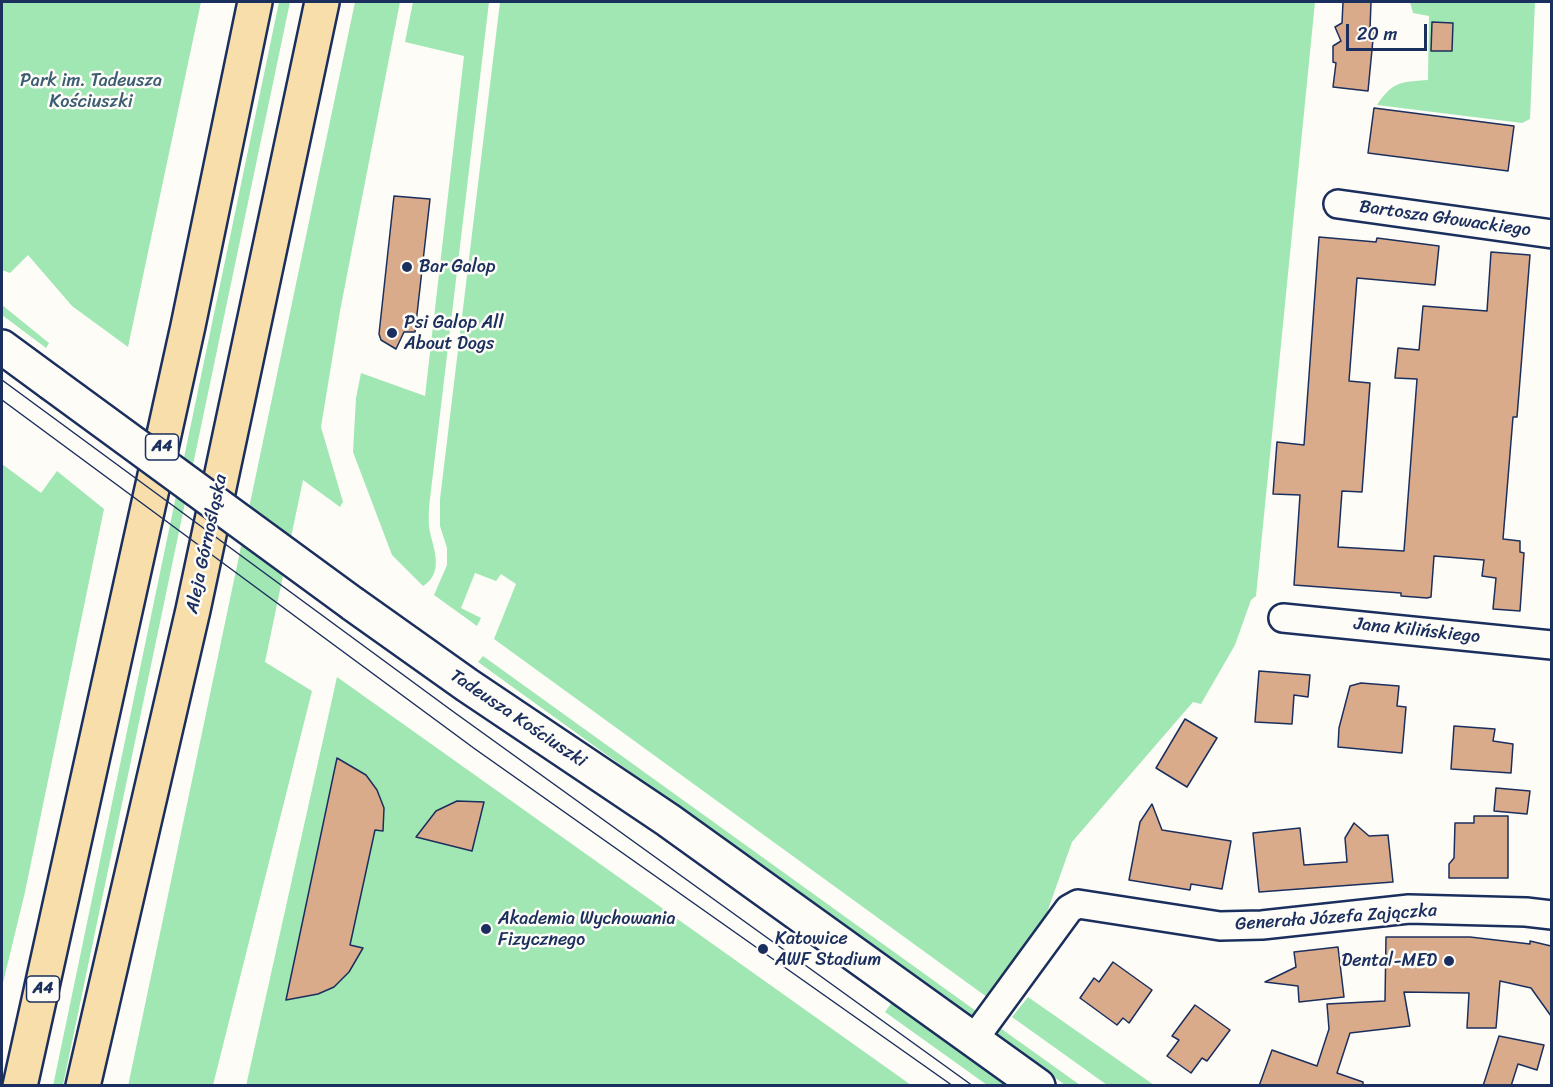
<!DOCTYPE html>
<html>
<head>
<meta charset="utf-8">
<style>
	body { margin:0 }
	#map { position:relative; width:1553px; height:1087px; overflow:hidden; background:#fdfcf7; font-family:Sriracha,sans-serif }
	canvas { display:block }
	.frame { position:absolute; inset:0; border:3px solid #1b2f5e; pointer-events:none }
	.scale { position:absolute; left:1346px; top:24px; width:81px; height:27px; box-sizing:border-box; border:3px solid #1b2f5e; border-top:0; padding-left:8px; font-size:18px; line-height:21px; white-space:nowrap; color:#1b2f5e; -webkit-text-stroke:4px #fdfcf7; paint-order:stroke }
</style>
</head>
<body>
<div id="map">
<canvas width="1553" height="1087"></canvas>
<div class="frame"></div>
<div class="scale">20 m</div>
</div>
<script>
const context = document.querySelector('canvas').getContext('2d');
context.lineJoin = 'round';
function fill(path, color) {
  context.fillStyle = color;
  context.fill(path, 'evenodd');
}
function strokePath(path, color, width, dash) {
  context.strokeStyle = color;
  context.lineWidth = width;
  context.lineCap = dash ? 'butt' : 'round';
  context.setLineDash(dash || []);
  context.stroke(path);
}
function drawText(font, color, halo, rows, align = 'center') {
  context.font = font + ' Sriracha,sans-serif';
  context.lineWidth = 5;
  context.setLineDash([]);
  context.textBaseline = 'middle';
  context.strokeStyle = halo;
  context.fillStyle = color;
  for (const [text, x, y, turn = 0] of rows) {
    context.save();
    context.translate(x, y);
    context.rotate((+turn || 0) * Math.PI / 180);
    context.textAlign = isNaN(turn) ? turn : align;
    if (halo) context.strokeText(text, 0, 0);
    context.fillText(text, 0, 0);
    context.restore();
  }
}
const green = new Path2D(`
	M2 2H201L128 347 72 306 28 255 10 273 2 270Z
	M279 2H290L63 1085 53 1086Z
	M355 2H400L340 311 321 427 343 502 340 507 303 480 265 662 312 691 213 1085 128 1086Z
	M413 2H489L429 507C429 515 428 523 430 532 434 550 444 573 423 586L392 555 353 452 356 398 361 373 425 396 464 56 405 42Z
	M500 2H1315L1256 596 1251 600 1235 645 1201 704 1193 702 1072 842 1044 921 991 1000 494 639 516 584 501 574 496 581 475 573 461 608 481 618 477 626 434 595 447 565V548L440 526V499Z
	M1410 2H1535L1530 119 1522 123 1377 105C1393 81 1401 82 1428 80L1429 16 1413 13Z
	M2 305 49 343 46 348 2 315Z
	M2 464 41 493 57 471 104 509 25 892 2 987Z
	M483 656 976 1011 971 1018 478 662Z
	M337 677 911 1085 246 1086Z
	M1028 997 1154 1085H1107L1012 1017Z
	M893 1001 1011 1085H987L885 1012Z
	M996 1025 1080 1085H1065L991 1032Z`);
const building = new Path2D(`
	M1343 2H1371L1370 29H1374L1368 91 1333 87 1336 63 1333 62V46L1341 41 1335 27 1342 23Z
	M1432 22 1453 23 1452 51H1431Z
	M1374 108 1514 126 1508 171 1368 153Z
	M394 196 430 199 415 332H404L396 349 381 340 379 334Z
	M1319 237 1376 242 1377 238 1439 246 1435 285 1357 278 1349 381 1370 383 1362 492 1342 491 1338 547 1404 551 1417 379 1395 378 1398 348 1419 350 1423 306 1487 311 1491 252 1530 255 1517 417H1513L1503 539 1520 541V552L1524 553 1520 611 1493 609 1496 578 1482 576 1484 560 1434 556 1431 597 1427 598 1401 596V593L1294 585 1300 495 1273 494 1277 442 1304 445Z
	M1259 671 1310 675 1308 697 1294 695 1292 724 1255 722Z
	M1361 683 1399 686 1397 706 1406 707 1402 753 1338 747 1339 728 1350 686Z
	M1185 719 1217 738 1187 787 1156 768Z
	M1454 726 1495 729 1493 741 1513 744 1511 773 1451 769Z
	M337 758 366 775 377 790 384 808 383 831 375 830 350 945 363 948 349 972 334 987 318 994 286 1000Z
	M1496 788 1530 791 1527 814 1494 811Z
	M457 801 484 802 472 851 416 837 436 811Z
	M1152 804 1162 830 1231 841 1222 889 1191 884 1190 890 1129 880 1140 822Z
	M1474 816H1508V878H1449V864L1454 858 1455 823H1474Z
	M1354 823 1369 836 1388 835 1393 882 1259 892 1253 833 1300 828 1304 865 1347 862 1345 838Z
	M1386 937H1470L1530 944V941L1551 946V1016L1531 988 1500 981 1496 1028H1467L1469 993 1404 992 1410 1026 1350 1033 1337 1073 1363 1082V1086H1259L1272 1050 1317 1066 1329 1029 1327 1004 1385 1001Z
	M1338 947 1344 997 1299 1002 1298 986 1265 982 1296 967 1294 952Z
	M1113 962 1152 990 1129 1023 1123 1018 1117 1025 1080 998 1094 978 1099 982Z
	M1195 1005 1230 1030 1207 1061 1202 1058 1191 1073 1167 1056 1179 1040 1172 1036Z
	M1499 1036 1544 1045 1537 1070 1518 1064 1511 1086H1483Z`);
const minor = new Path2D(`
	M1338 204 1552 234
	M1283 618 1552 645
	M974 1039 1069 909 1078 904 1220 926 1262 925 1409 909 1526 912 1552 915`);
const tertiary = new Path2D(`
	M2 347 51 383
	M353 604 467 685 668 820 1038 1086`);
const motorway = new Path2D(`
	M20 1086 188 326 255 2
	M83 1086 193 610 322 2`);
const tram = new Path2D(`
	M2 380 451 710 973 1086
	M2 400 475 749 953 1086`);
const tertiaryBridge = new Path2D(`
	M51 383 353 604`);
const markers = [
	[407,267,6,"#1b2f5e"],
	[392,333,6,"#1b2f5e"],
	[486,929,6,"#1b2f5e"],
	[763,949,6,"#1b2f5e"],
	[1449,961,6,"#1b2f5e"]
];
const shields = [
	[162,447,33],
	[43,989,33]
];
const shieldNames = [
	["A4",162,447],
	["A4",43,989]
];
const parkNames = [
	["Park im. Tadeusza",91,81],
	["Kościuszki",91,102]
];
const streetNames = [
	["Bartosza Głowackiego",1445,219,8],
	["Aleja Górnośląska",207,544,-78],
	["Jana Kilińskiego",1417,631,6],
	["Tadeusza Kościuszki",518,719,34],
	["Generała Józefa Zajączka",1336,918,-4]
];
const poiNames = [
	["Bar Galop",419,267],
	["Psi Galop All",404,323],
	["About Dogs",404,344],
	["Akademia Wychowania",498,919],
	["Fizycznego",498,940],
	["Katowice",775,939],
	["AWF Stadium",775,960],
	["Dental-MED",1437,961,"right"]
];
fill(green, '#a0e7b4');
fill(building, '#daab8b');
strokePath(building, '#1b2f5e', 1.5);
strokePath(minor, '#1b2f5e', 32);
strokePath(tertiary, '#1b2f5e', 38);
strokePath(motorway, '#1b2f5e', 38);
strokePath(minor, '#fdfcf7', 27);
strokePath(tertiary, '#fdfcf7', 33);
strokePath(motorway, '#f8deab', 33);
strokePath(tram, '#1b2f5e', 1.5);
strokePath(tertiaryBridge, '#1b2f5e', 38, []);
strokePath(tertiaryBridge, '#fdfcf7', 33);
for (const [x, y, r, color] of markers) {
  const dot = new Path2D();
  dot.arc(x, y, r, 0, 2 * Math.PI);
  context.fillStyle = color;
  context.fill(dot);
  strokePath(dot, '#fdfcf7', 2);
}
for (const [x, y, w] of shields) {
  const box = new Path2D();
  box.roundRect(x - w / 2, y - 13, w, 26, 4.5);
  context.fillStyle = '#fdfcf7';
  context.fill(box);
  strokePath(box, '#1b2f5e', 1.5);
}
drawText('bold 16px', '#1b2f5e', null, shieldNames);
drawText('18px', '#3c5d74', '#fdfcf7', parkNames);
drawText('18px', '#1b2f5e', '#fdfcf7', streetNames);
drawText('18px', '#1b2f5e', '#fdfcf7', poiNames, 'left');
</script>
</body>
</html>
